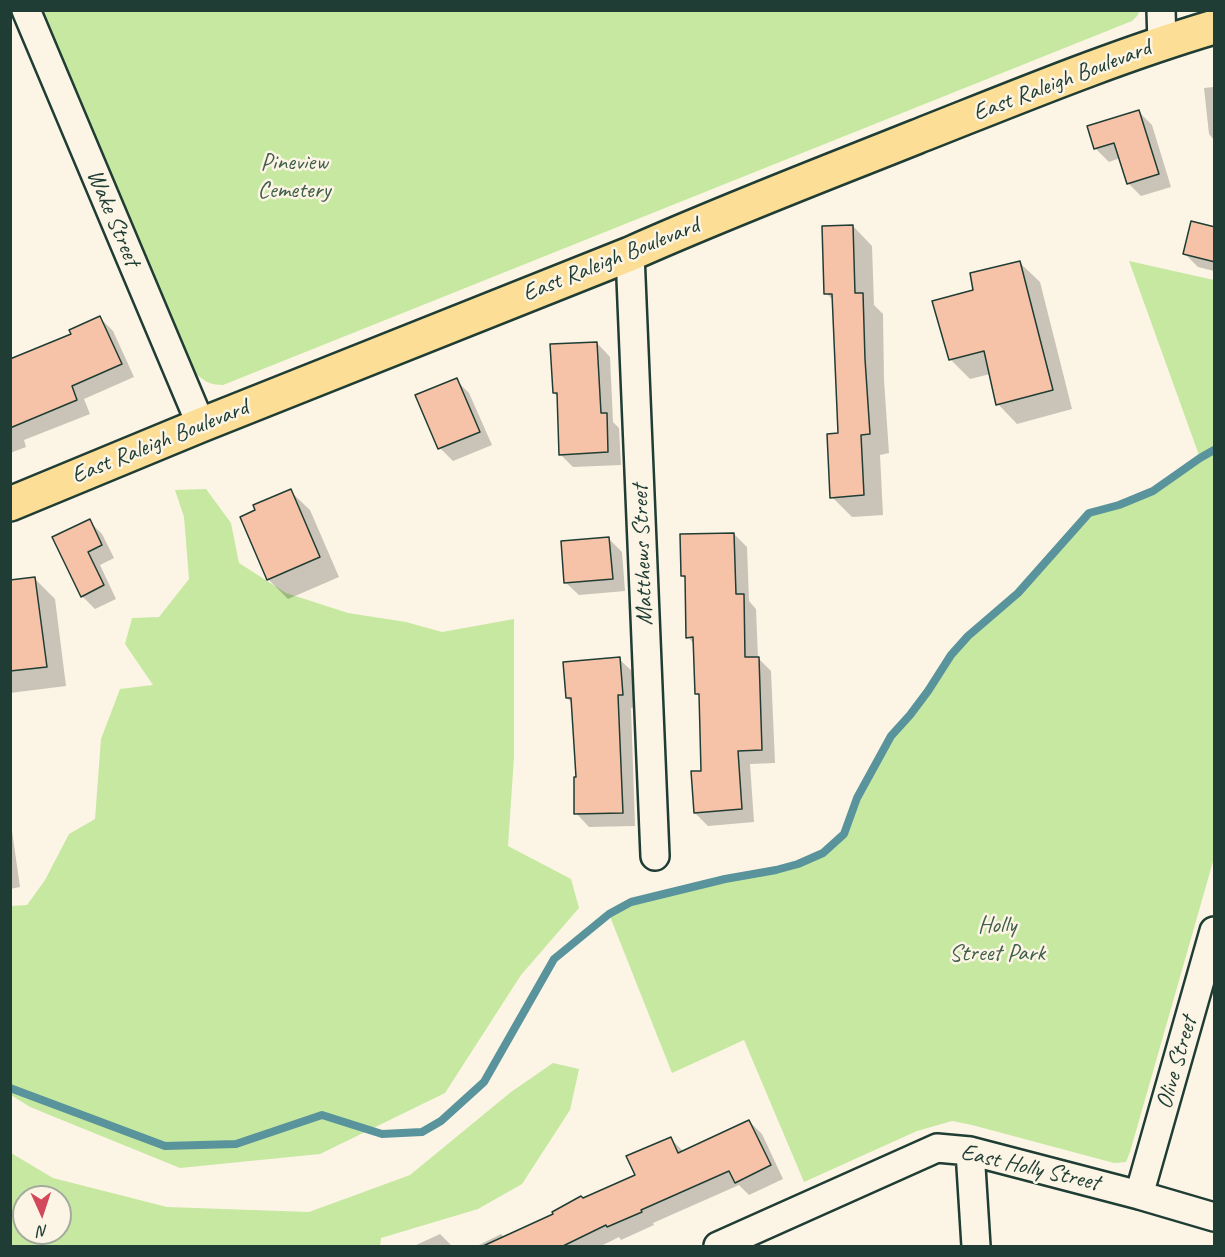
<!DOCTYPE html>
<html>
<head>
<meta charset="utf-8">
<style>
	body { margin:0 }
	#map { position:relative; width:1225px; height:1257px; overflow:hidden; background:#fcf5e5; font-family:Caveat,sans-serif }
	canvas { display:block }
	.frame { position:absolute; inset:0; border:12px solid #1f3d34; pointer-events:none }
	.north { position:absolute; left:12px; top:1185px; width:60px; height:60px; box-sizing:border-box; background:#fcf5e5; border:2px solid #a4ab9e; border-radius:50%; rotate:177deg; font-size:16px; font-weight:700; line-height:24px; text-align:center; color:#1f3d34 }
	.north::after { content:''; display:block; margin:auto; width:21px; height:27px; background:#d1495b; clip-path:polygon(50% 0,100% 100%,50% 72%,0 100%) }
</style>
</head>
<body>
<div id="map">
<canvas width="1225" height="1257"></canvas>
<div class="frame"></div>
<div class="north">N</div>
</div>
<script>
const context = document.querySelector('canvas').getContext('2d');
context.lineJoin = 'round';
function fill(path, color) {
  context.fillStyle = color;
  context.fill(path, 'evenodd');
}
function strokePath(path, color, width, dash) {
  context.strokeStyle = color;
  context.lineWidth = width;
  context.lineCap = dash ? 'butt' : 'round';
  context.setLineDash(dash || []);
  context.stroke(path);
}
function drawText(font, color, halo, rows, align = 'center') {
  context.font = font + ' Caveat,sans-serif';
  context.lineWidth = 5;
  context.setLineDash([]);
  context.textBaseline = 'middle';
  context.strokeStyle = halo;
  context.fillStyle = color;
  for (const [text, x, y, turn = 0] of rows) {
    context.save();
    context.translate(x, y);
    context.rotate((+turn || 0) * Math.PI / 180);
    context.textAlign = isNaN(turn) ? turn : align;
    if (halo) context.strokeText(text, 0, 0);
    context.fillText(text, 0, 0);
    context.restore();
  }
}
const green = new Path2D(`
	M42 11H1139L1138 15 1132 21 223 385C209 385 204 381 194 372Z
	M1129 261 1214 280V858L1130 1152 1126 1162 1114 1163 972 1125 952 1121 917 1131 804 1182 744 1040 672 1073 609 914 631 902 725 879 776 870 798 864 823 853 844 834 857 798 891 736 910 715 928 691 951 655 968 636 1018 593 1089 513 1119 505 1153 491 1200 458Z
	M206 489 231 523 239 563 286 593 348 613 406 622 442 632 514 619V757L508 846 571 879 579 908 521 975 445 1093 320 1154 180 1168 30 1107 11 1095 10 906 27 905 45 880 69 834 95 819 101 739 120 689 153 685 125 644 132 618 159 617 189 579 184 517 175 490Z
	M553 1063 579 1069 570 1110 522 1184 478 1209 381 1238 380 1246H11V1153L53 1178 167 1207 309 1212 410 1175 511 1092ZM24 1197H60V1233H24Z`);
const shadow = new Path2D(`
	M1214 87V140L1209 134 1204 88Z
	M1139 112 1152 125 1171 187 1141 196 1128 183 1120 158 1109 162 1095 148Z
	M853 226 872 246 874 305 883 314 884 380 889 453 880 455 883 515 852 517 832 497 840 435 834 301 826 293Z
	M1214 228V271L1198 267 1185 254Z
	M1020 263 1040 282 1072 409 1017 424 998 404 990 374 970 379 950 359Z
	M100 318 113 331 134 377 84 399 90 414 24 440 26 447 10 453V374Z
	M597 343 610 357 613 422 619 428 621 465 573 467 560 454 558 397 554 393Z
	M456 380 469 393 492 445 453 461 440 448Z
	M290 491 310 510 339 577 288 599 268 579Z
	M89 521 102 534 114 558 100 565 116 599 95 609 82 596Z
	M734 534 747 547 749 601 756 609 758 658 771 671 775 763 750 764 754 822 708 826 695 813 703 772 700 697 696 693 694 644 688 637 687 580 682 576Z
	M609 539 622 552 625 591 579 595 565 582Z
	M35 579 55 599 66 686 10 693V582Z
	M619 659 633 672 635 707 631 708 635 826 589 827 576 813 578 778 573 704 567 698Z
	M10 817 20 887 10 889Z
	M749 1121 762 1134 783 1179 749 1195 739 1185 653 1223 654 1225 621 1240 619 1237 601 1246H477L501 1234 505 1238 583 1200 637 1176 671 1139 684 1152Z
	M440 1234 452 1246H414Z`);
const stream = new Path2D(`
	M10 1088 165 1146 236 1144 322 1115 382 1134 422 1132 441 1121 484 1082 554 959 609 914 631 902 725 879 776 870 798 864 823 853 844 834 857 798 891 736 910 715 928 691 951 655 968 636 1018 593 1089 513 1119 505 1153 491 1200 458 1214 450`);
const building = new Path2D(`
	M1139 110 1159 174 1127 184 1114 143 1094 149 1087 126Z
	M1191 221 1215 227V262L1183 254Z
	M853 225 855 293H863L865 359 870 434 861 435 864 495 830 498 827 434 838 433 832 294H824L822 226Z
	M1020 261 1053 390 996 405 984 351 949 360 932 301 973 290 970 273Z
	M100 316 122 364 72 386 77 400 10 428V359L71 334 69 330Z
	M597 342 601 413H607L608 452 559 455 557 393H553L550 344Z
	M457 378 480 432 438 449 415 395Z
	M291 489 320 557 267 580 240 517 255 510 253 505Z
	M90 519 102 545 88 552 104 585 81 597 52 537Z
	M734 533 736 594H744L745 657H759L762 750 738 751 742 809 694 813 691 771H701L699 694H695L693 637 686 638 685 576H681L680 534Z
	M609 537 613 579 564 583 561 541Z
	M35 577 47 667 10 671V580Z
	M620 657 623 695H618L623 813 574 814V777H576L571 698H566L563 662Z
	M749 1120 771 1165 735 1183 729 1171 641 1210 642 1212 607 1227 606 1225 563 1246H483L553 1214 552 1212 581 1196 583 1198 635 1175 626 1156 671 1137 678 1153Z`);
const minor = new Path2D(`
	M26 10 201 425
	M1161 10 1162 43
	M630 254 655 856
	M970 1151 976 1246
	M1139 1195 1214 931
	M718 1246 937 1148 970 1151 1139 1195 1214 1217`);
const major = new Path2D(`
	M10 504 201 425 630 254C724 212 821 175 916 137 1015 98 1113 57 1214 27`);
const streetNames = [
	["East Raleigh Boulevard",1062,81,-21],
	["Wake Street",113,218,67],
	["East Raleigh Boulevard",611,260,-22],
	["East Raleigh Boulevard",160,442,-22],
	["Matthews Street",643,555,-92],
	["Olive Street",1177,1063,-74],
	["East Holly Street",1030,1168,13]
];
const parkNames = [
	["Pineview",294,163],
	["Cemetery",294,191],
	["Holly",997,926],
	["Street Park",997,954]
];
fill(green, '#c6e8a1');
fill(shadow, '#0003');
strokePath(stream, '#59939b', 8);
fill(building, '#f7c3a8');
strokePath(building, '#1f3d34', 1.5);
strokePath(minor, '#1f3d34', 32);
strokePath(major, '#1f3d34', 38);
strokePath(minor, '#fcf5e5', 27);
strokePath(major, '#fcde96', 33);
drawText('24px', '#1f3d34', '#fcf5e5', streetNames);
drawText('24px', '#405f4a', '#fcf5e5', parkNames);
</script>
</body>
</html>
